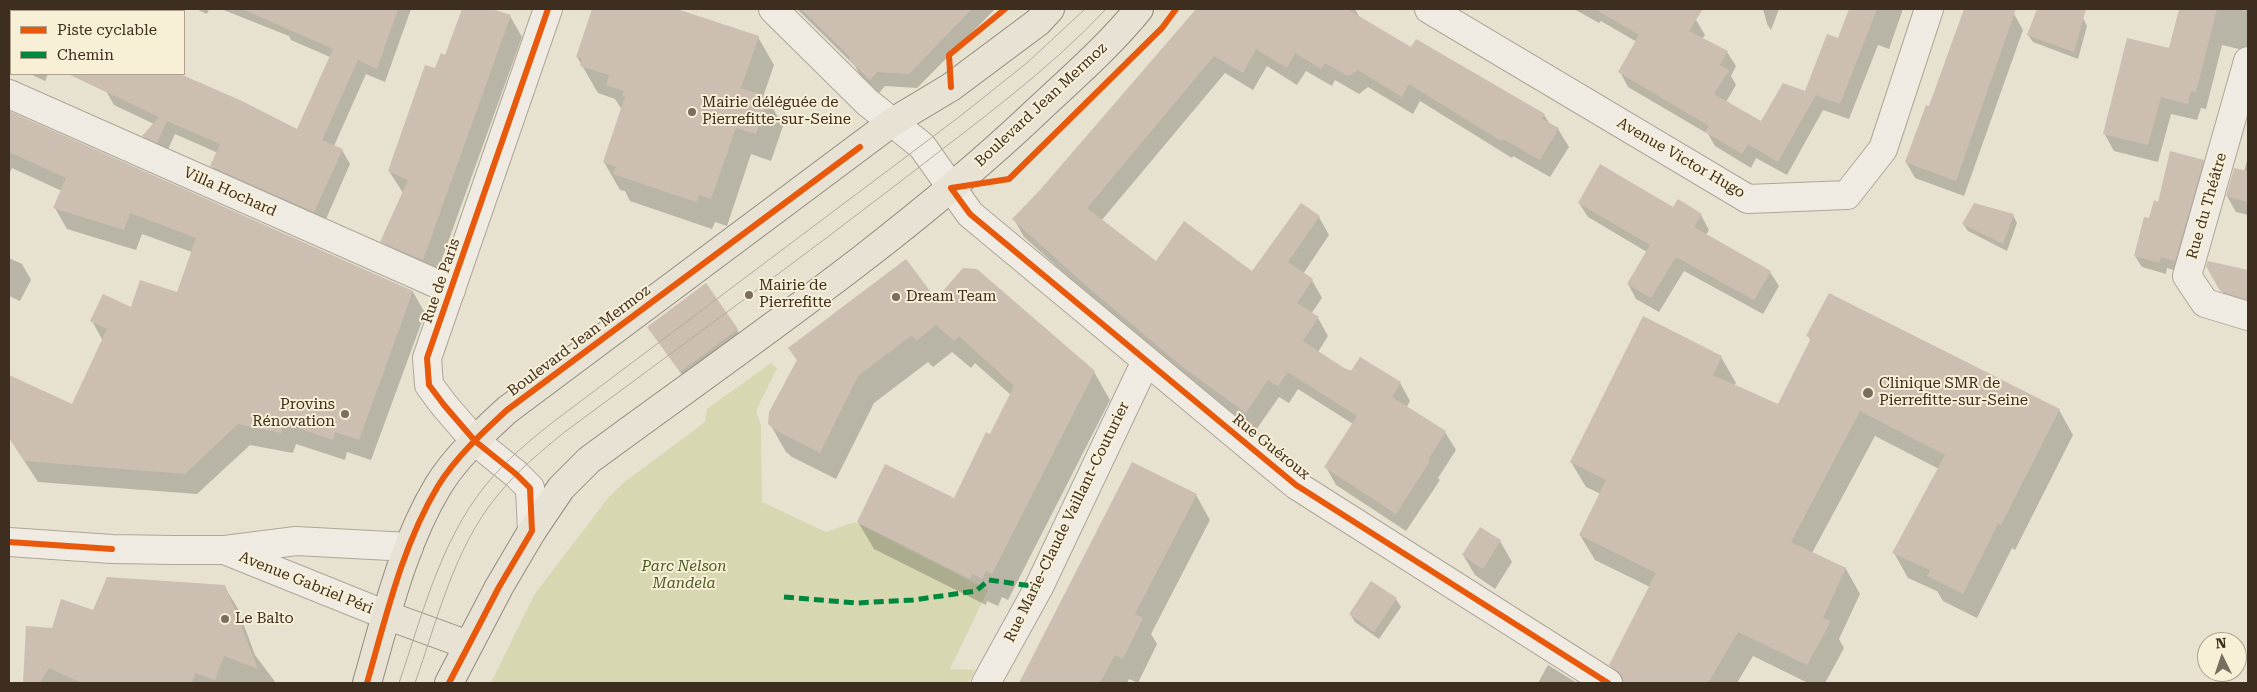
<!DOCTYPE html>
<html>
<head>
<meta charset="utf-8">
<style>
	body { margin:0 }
	#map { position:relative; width:2257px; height:692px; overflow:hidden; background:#e7e1d0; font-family:"Roboto Serif",serif }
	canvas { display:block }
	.frame { position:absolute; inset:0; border:10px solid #3e2e1f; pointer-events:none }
	.legend { position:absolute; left:10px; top:10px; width:175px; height:65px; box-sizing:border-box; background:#f8efd7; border:1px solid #aea28d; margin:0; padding:6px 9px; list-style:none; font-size:15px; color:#3e2e1f }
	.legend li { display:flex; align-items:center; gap:10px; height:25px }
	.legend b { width:25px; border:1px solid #aea28d }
	.north { position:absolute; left:2197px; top:632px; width:50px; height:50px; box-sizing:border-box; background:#f8efd7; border:1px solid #aea28d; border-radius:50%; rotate:356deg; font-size:14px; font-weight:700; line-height:20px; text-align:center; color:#3e2e1f }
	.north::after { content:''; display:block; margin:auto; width:18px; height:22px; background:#796d5d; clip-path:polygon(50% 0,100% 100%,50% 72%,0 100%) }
</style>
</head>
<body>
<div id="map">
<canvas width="2257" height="692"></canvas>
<div class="frame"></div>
<ul class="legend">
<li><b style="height:6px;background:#e8590c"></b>Piste cyclable</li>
<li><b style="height:6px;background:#00873e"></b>Chemin</li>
</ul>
<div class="north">N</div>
</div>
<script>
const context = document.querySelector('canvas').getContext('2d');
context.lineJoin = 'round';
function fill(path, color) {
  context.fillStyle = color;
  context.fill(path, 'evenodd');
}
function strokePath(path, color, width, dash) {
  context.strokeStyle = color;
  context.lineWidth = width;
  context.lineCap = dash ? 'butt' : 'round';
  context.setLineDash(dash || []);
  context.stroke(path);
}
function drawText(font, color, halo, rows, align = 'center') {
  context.font = font + ' "Roboto Serif",serif';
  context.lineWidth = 4;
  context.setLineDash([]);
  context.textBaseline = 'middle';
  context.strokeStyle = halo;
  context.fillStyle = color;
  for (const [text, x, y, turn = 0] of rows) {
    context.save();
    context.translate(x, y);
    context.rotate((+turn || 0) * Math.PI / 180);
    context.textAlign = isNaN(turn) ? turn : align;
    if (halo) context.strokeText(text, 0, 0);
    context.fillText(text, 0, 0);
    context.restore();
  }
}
const green = new Path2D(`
	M771 363 777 368 756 411 761 425 762 502 826 532 855 522 988 590 950 669 975 670 968 683H491L534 595 608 498 622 484 705 422 707 409Z`);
const shadow = new Path2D(`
	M9 9H164L163 11H11V65L9 64Z
	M196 9H209L207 14Z
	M221 9H411L385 82 366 74 334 146 342 150 350 164 323 226 220 180 212 166 218 153 175 134 165 156 152 150 144 136 154 124 114 105 106 91 114 74H176L242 102 298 130 330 57 291 40 289 36Z
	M464 9H489L510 16 522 37 434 281 394 262 382 241 403 193 389 171 436 70 446 57Z
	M594 9H655L662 11 663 9H673L758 37 774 65 763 97 767 98 783 126 771 161 751 154 727 226 715 222 712 229 630 201 625 191 620 190 604 162 622 110 615 99 598 93 577 57Z
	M797 9H995L917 88 885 86 879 93 860 75 855 66Z
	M1206 9H1355L1360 18 1412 49 1544 115 1550 124 1558 129 1569 147 1550 177 1513 156 1512 158 1420 101 1413 114 1368 87 1359 94 1335 80 1332 86 1306 71 1297 85 1267 66 1253 90 1225 73 1101 221 1156 263 1252 273 1319 217 1329 235 1303 274 1312 280 1322 298 1311 314 1318 318 1328 336 1318 352 1344 369 1400 383 1410 401 1406 408 1445 432 1456 450 1438 478 1440 480 1406 531 1336 485 1326 467 1353 424 1298 389 1289 403 1279 397 1256 430 1195 386 1102 307 1024 237 1014 219Z
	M1574 9H1677L1696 20 1705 35 1702 39 1727 52 1736 66 1731 76 1736 85 1726 102 1761 123 1808 94 1839 40 1850 9H1903L1889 49 1878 45 1849 119 1823 110 1787 175 1756 158 1751 168 1715 146 1708 134 1628 87 1620 72 1637 42 1601 21 1599 23Z
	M1763 9H1779L1771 30 1767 24Z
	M1965 9H1999L2014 14 2023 30 1964 196 1915 178 1906 162 1930 108Z
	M2039 9H2057L2083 18 2087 26 2078 59 2033 42 2028 35Z
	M2180 9H2248L2247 51 2222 45 2206 109 2201 108 2197 120 2171 114 2158 162 2114 151 2104 133 2170 50Z
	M30 74H48L45 81Z
	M9 112 413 292 425 313 371 460 347 452 345 460 296 444 293 453 250 445 197 494 38 482 10 439 9 443V376L73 406 103 341 92 321 177 294 192 252 142 234 136 250 67 229 55 208 62 191 12 168 9 174Z
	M2248 157V215L2236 212 2227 196 2244 172Z
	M2203 161 2209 172 2181 272 2167 268 2166 274 2142 267 2135 256 2159 203Z
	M1579 203 1701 215 1709 230 1706 235 1770 272 1779 286 1763 314 1684 271 1659 312 1636 299 1628 284 1647 252 1588 217Z
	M2013 215 2017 223 2007 251 1968 231 1963 224Z
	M9 258 22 264 31 280 20 301 9 296Z
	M2208 262 2248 272V312L2230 307Z
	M705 285 742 337 685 379 648 327Z
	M936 301 1094 372 1110 400 1008 600 1002 597 998 606 987 601 986 605 874 549 858 522 955 499 991 436 1011 395 975 363 971 368 952 352 933 367 928 362 874 403 836 479 792 457 786 452 770 424 798 362 790 348Z
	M1808 336 2059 410 2073 435 2015 550 2012 548 1977 618 1943 601 1937 591 1908 578 1894 553 1939 469 1875 436 1812 553 1846 569 1860 594 1839 639 1844 648 1825 683H1808L1753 656 1737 683H1621L1611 665 1650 587 1595 560 1580 535 1601 494 1586 487 1571 462 1721 357 1736 383 1734 386 1778 405 1811 341Z
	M1196 495 1210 520 1151 634 1157 644 1138 683 1129 679 1127 683H1027L1024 677Z
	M1500 541 1512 562 1495 589 1475 575 1463 555Z
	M1371 582 1396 599 1401 607 1379 639 1355 622 1350 614Z
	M224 586 238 609 255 655 276 683H24L27 628 53 630 93 612Z
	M1548 665 1577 683H1538Z`);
const building = new Path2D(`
	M242 9H398L377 69 358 60 322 140 343 149 314 212 210 166 220 144 167 121 157 143 142 136 159 117 68 74H180L242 101 297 129 333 49Z
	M462 9H492L511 15 423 260 380 242 408 180 388 171 425 65 435 68 441 53 445 55Z
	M592 9H677L759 36 741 88 768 97 756 134 736 128 711 199 699 195 696 202 613 174 616 167 603 162 625 97 622 96 624 91 606 85 609 75 580 66 582 59 576 57Z
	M801 9H972L909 74 877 72 870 80 850 60V57Z
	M1196 9H1347L1411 47 1416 39 1545 114 1542 119 1559 128 1540 160 1503 139 1501 141 1409 84 1402 97 1358 70 1348 76 1325 63 1321 69 1295 53 1287 68 1256 49 1243 73 1214 56 1087 208 1156 261 1184 221 1252 271 1301 203 1320 216 1288 262 1313 279 1297 303 1319 317 1303 341 1344 368 1351 371 1360 357 1401 382 1392 397 1446 431 1428 460 1430 461 1396 514 1324 467 1357 416 1288 372 1278 386 1268 380 1246 413 1184 368 1090 289 1012 219 1040 190Z
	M1595 9H1703L1689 31 1728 51 1720 65 1729 70 1714 94 1761 121 1783 83 1816 95 1778 162 1748 144 1742 154 1705 132 1709 126 1618 72 1639 35Z
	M1849 9H1877L1840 104 1805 91 1827 34 1838 38Z
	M1964 9H2016L1956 181 1905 162 1926 105 1929 106Z
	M2037 9H2086L2074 52 2027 35Z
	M2179 9H2217L2196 92 2191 91 2188 104 2161 97 2148 145 2103 134 2127 38 2169 48Z
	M9 111 413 291 359 440 335 432 333 440 284 423 281 433 238 424 185 474 24 461 9 437V375L72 404 107 329 90 321 103 294 131 307 140 280 177 292 196 238 130 213 124 230 53 208 66 178 9 152Z
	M2170 151 2204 160 2175 261 2161 257 2159 263 2134 256 2144 217 2149 218 2154 200 2158 202Z
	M1600 164 1673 207 1678 199 1702 214 1694 227 1771 271 1754 300 1676 257 1651 298 1627 284 1650 245 1578 203Z
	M2234 168 2248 171V202L2226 196Z
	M1974 203 2014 214 2003 244 1962 224Z
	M906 259 936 299 963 268 977 269 1095 371 992 574 986 571 982 579 972 574 970 579 857 522 885 464 954 498 986 432 990 434 1014 386 959 336 954 341 936 325 916 341 912 335 858 376 820 453 775 430 768 424 769 412 797 360 788 348Z
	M2208 261 2248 270V300L2220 291 2206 266Z
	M706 283 738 329 680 372 647 327Z
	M1829 293 2060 409 2001 525 1998 524 1963 594 1927 576 1930 570 1892 553 1945 455 1860 411 1791 542 1846 568 1823 618 1831 621 1807 665 1738 632 1708 683H1624L1622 675 1609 665 1656 573 1579 535 1606 480 1570 462 1643 316 1722 356 1713 375 1778 404 1811 338 1806 336Z
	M1132 462 1197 494 1135 614 1143 618 1123 659 1115 655 1100 683H1019Z
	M1480 527 1501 540 1483 569 1462 555Z
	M107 577 225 585 258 669 224 656 215 680 195 673 192 683H82L49 668 40 683H23L26 626 52 628 61 599 93 610Z
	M1371 581 1397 598 1374 632 1349 614Z`);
const minor = new Path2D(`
	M773 9 867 102 922 146 970 214 1296 485 1608 683
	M1429 9 1748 199 1847 195 1883 149 1929 9
	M2248 61 2187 276 2205 303 2248 316
	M9 94 451 290
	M986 683 1039 587 1146 361`);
const tertiary = new Path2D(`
	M532 531 530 488 516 474 475 441 444 405 429 385 427 358 548 9
	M9 542 112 549 175 550H225L296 541 409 547
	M227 551 386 615`);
const primary = new Path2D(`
	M386 615 468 645
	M367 683C386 617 402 546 438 486 455 458 483 432 507 410L891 123 951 87 1038 22 1050 9
	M449 683 499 587 532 531 561 488 589 460C741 348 901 240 1038 110 1072 78 1109 46 1139 9`);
const tram = new Path2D(`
	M399 683C422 616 440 542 485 486 506 460 531 439 557 419L959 117 1028 62 1085 9
	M415 683C437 621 454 548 497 496 517 471 541 451 566 431 681 346 796 262 909 175 977 122 1047 72 1106 9`);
const quiet = new Path2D(`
	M784 597 857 603 913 600 976 591 989 580 1039 587`);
const cycleway = new Path2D(`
	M1176 9 1162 28 1009 179 951 188 970 214 1296 485 1608 683
	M951 87 949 55 1005 9
	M9 542 112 549
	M367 683C386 617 402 546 438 486 455 458 483 432 507 410L860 147
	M449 683 499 587 532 531 530 488 516 474 475 441 444 405 429 385 427 358 548 9`);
const markers = [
	[692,112,5,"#796d5d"],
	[749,295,5,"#796d5d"],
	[896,297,5,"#796d5d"],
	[1868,393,6,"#796d5d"],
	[345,414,5,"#796d5d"],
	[225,619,5,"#796d5d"]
];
const poiNames = [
	["Mairie déléguée de",702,103],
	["Pierrefitte-sur-Seine",702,120],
	["Mairie de",759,286],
	["Pierrefitte",759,303],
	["Dream Team",906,297],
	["Clinique SMR de",1879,384],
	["Pierrefitte-sur-Seine",1879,401],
	["Provins",335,405,"right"],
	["Rénovation",335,422,"right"],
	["Le Balto",235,619]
];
const streetNames = [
	["Boulevard Jean Mermoz",1041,105,-43],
	["Avenue Victor Hugo",1681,158,30],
	["Villa Hochard",230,192,24],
	["Rue du Théâtre",2207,206,-74],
	["Rue de Paris",441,281,-71],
	["Boulevard Jean Mermoz",579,341,-37],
	["Rue Guéroux",1271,447,39],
	["Rue Marie-Claude Vaillant-Couturier",1067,522,-64],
	["Avenue Gabriel Péri",306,583,22]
];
const parkNames = [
	["Parc Nelson",684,567],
	["Mandela",684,584]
];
fill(green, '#d7d8b2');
fill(shadow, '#0003');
fill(building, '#ccbfb1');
strokePath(minor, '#ada698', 30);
strokePath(tertiary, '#ada698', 30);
strokePath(primary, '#928b7f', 30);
strokePath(minor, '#f0ebe2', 28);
strokePath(tertiary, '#f0ebe2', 28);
strokePath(primary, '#e7e2d3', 28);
strokePath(tram, '#afaba2', 1);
strokePath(quiet, '#00873e', 5, [10, 5]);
strokePath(cycleway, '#e8590c', 6);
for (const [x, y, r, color] of markers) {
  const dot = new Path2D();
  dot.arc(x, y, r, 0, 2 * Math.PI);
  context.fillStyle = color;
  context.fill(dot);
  strokePath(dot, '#f8efd7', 2);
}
drawText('15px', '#3e2e1f', '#f8efd7', poiNames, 'left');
drawText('15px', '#3e2e1f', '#f8efd7', streetNames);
drawText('italic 15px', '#4d5c24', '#f8efd7', parkNames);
</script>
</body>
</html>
